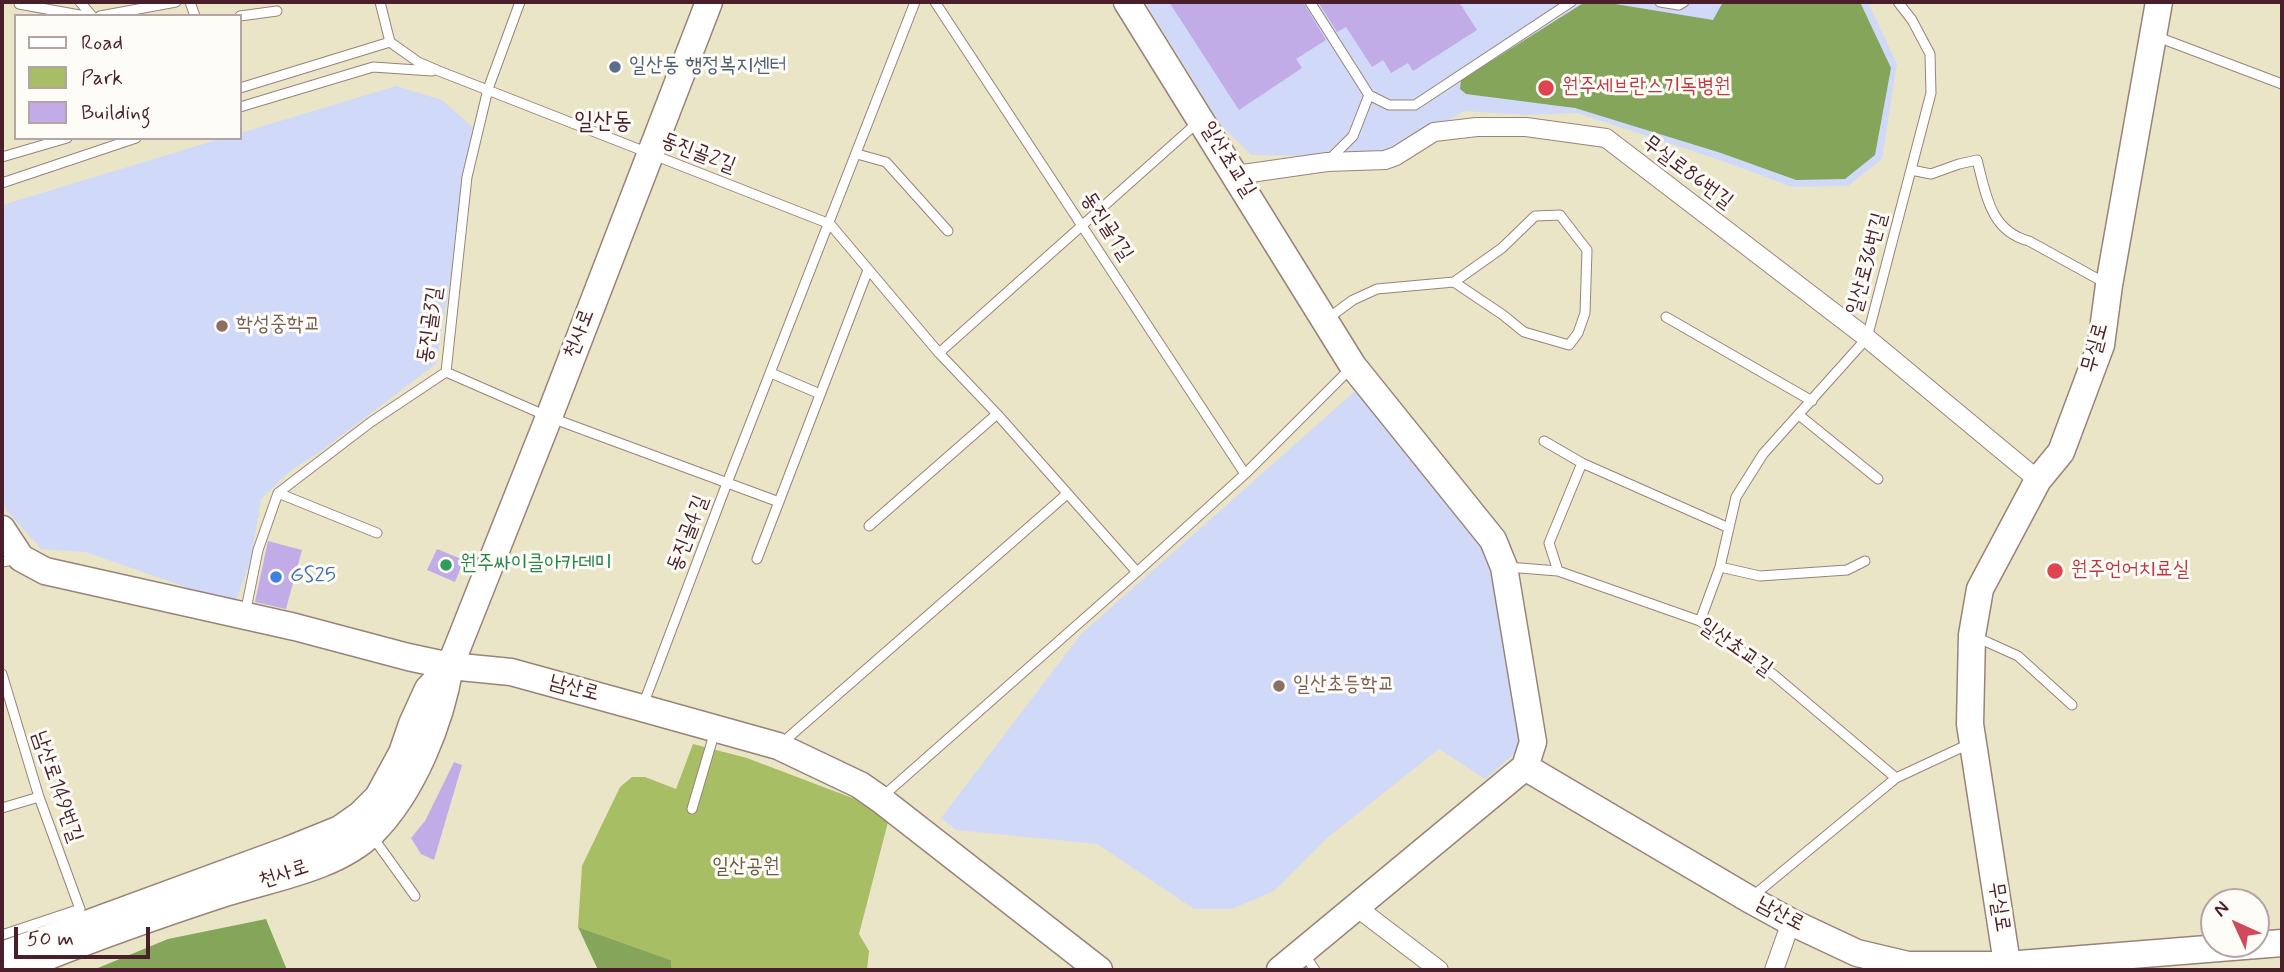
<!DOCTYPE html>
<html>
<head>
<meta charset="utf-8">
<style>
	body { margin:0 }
	#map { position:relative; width:2284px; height:972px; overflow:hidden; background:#ebe5c7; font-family:Mynerve,sans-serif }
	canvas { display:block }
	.frame { position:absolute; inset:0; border:4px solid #4a1f2b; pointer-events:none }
	.legend { position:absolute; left:14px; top:14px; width:228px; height:126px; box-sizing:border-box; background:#fdfcf7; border:2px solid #b5a4a5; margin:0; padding:9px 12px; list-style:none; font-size:21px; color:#4a1f2b }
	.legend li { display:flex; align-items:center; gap:14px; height:35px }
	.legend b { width:35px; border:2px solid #b5a4a5 }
	.north { position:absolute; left:2200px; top:888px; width:70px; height:70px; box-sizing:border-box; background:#fdfcf7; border:2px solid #b5a4a5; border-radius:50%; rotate:315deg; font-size:19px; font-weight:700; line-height:28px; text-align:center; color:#4a1f2b }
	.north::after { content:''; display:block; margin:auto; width:24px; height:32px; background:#d1495b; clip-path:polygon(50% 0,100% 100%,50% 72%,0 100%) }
	.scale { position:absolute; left:14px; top:927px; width:136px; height:32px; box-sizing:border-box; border:4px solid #4a1f2b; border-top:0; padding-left:9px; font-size:21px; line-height:24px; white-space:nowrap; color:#4a1f2b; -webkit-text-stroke:5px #fdfcf7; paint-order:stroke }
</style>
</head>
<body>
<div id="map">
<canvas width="2284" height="972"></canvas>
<div class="frame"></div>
<ul class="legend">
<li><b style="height:9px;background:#fff"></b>Road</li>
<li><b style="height:19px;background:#a7be64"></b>Park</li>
<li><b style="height:19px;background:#c2ace7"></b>Building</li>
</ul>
<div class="north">N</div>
<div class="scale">50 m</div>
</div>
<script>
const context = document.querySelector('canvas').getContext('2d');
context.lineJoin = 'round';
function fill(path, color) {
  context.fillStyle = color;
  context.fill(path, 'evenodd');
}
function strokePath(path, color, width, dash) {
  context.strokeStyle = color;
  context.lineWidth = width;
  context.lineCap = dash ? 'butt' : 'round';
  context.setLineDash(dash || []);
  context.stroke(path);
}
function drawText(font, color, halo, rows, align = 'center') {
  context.font = font + ' Mynerve,"Poor Story",sans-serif';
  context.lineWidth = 6;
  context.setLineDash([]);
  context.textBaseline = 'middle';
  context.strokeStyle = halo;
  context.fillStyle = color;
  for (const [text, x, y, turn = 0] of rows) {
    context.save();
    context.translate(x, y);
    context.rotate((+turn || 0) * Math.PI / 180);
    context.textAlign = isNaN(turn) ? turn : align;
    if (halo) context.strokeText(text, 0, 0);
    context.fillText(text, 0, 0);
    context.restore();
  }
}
const built = new Path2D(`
	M1145 2H1868L1897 64 1882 159 1848 186 1792 187 1720 160 1577 113 1527 115 1464 111 1434 129 1374 157 1251 155 1220 124Z
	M396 86 442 100 476 130 436 364 321 451 289 472 261 499 251 559 235 604 85 552 41 549 6 510 2 497V205L223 138H240V133Z
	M1355 391 1487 542 1522 747 1485 779 1439 749 1327 838 1274 891 1232 909H1194L1097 844 956 830 941 818 1081 634Z`);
const green = new Path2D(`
	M693 744 747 758 855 799 888 822 859 934 869 951 867 970H672L671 960 578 927 582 866 620 787 632 777H645L676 789Z`);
const forest = new Path2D(`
	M1585 2H1603L1713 20 1723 2H1860L1891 68 1875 155 1845 179 1796 180 1721 153 1575 108 1466 94 1460 89 1461 80Z
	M266 919 287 970H93L168 939Z
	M578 927 671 960 672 970H598Z`);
const building = new Path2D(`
	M1169 2H1303L1326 40 1296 59 1302 68 1239 110Z
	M1318 2H1459L1477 30 1413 71 1408 63 1391 73 1383 60 1372 67 1346 27 1337 32Z
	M268 541 302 550 286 609 255 602Z
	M437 549 464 560 455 582 427 570Z
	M454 762 462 765 434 860 421 854 411 838 425 821Z`);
const lane = new Path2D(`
	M80 2 92 16
	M190 2 195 16
	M380 2 390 42
	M935 2 1245 474
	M1310 2 1369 95 1389 105H1415L1571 2
	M1660 2 1679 5 1684 2
	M19 4 85 16
	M100 16 176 2
	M240 16 277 11
	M2155 36 2282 84
	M240 88 390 42 418 62 439 71 830 224 939 353 997 414 1137 572
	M240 107 373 67 432 71
	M857 154 886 162 948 231
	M2 157 67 138
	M1329 160 1353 136 1369 95
	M1911 170 1931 174 1959 164 1977 160C1986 194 1990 231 2029 241L2107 284
	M2 183 136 138
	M1666 317 1812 401
	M1327 319 1353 300 1377 289 1454 282 1502 248 1535 216 1560 215 1587 250 1585 313 1578 333 1569 345 1524 332 1503 315 1454 282
	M939 353 1197 123
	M446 372 549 417 779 502
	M771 373 820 394
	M1799 415 1878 479
	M1544 441 1582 463 1729 528
	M278 493 377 533
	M869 526 997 414
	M757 559 868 270
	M2 562 19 559
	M1507 567 1558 571 1700 621 1774 675 1896 778
	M1720 567 1760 576 1847 570 1865 561
	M1558 571 1549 543 1582 463
	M245 614 258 550 278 493 371 422 446 372 467 177 488 89 520 2
	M1700 621 1720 567 1736 497 1763 454 1867 338 1931 93 1930 54 1912 20 1898 2
	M1976 637 2018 656 2072 705
	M2 674 39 797 80 909 2 935
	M643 705 727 483 915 2
	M782 743 1067 494
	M882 797 1137 572 1245 474 1352 367
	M2 808 39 797
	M692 809 715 731
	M372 836 415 896
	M1753 896 1896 778 1969 744
	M1304 954 1315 970`);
const street = new Path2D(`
	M1236 175 1327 162 1385 160 1396 156 1434 132 1477 127H1526L1606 138 1867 338 2038 480
	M1355 906 1439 970
	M1774 970 1791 922`);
const secondary = new Path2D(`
	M1127 2 1353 366 1493 540 1504 567 1533 742 1525 767
	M2 529 21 558 45 571 295 627 408 657 450 666 511 672 642 708 778 746 860 785 880 799 1099 970
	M1525 767 1749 899 1791 922 1857 953 1908 965H2007L2282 943
	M2 955 288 850 340 829 360 815 378 797 402 753 412 724 428 689 449 667
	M15 970C83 941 155 916 225 893 272 878 336 868 372 833 413 792 441 722 450 666L549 417 709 2
	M1280 970 1525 767
	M2008 970 1970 724 1972 635 1980 589 2038 480 2061 452 2101 345 2109 285 2159 2`);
const markers = [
	[615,67,7,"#5c6f8a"],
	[1546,88,9,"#e0444e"],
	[222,326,7,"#8d6e63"],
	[446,565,7,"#2e9e5b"],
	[2055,571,9,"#e0444e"],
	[276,577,7,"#3f7fe0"],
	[1279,686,7,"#8d6e63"]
];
const serviceNames = [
	["일산동 행정복지센터",629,67]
];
const healthNames = [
	["원주세브란스기독병원",1562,88],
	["원주언어치료실",2071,571]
];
const streetNames = [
	["동진골2길",698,154,21],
	["일산초교길",1227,160,58],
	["무실로86번길",1687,173,37],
	["동진골1길",1106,227,57],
	["일산로36번길",1868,264,-75],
	["동진골3길",431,325,-82],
	["천사로",580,334,-69],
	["무실로",2096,348,-75],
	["동진골4길",689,534,-69],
	["일산초교길",1735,648,35],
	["남산로",574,689,15],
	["남산로149번길",56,787,71],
	["천사로",284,875,-18],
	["무실로",1998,907,81],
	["남산로",1780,915,28]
];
const educationNames = [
	["학성중학교",236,326],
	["일산초등학교",1293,686]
];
const leisureNames = [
	["원주싸이클아카데미",460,565]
];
const shopNames = [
	["GS25",290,577]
];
const parkNames = [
	["일산공원",746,868]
];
const quarterNames = [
	["일산동",603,123]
];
fill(built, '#d1d9f9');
fill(green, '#a7be64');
fill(forest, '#85a55a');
fill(building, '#c2ace7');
strokePath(lane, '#9a8279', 11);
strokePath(street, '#9a8279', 20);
strokePath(secondary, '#9a8279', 29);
strokePath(lane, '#fff', 9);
strokePath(street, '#fff', 18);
strokePath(secondary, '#fff', 26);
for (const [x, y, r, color] of markers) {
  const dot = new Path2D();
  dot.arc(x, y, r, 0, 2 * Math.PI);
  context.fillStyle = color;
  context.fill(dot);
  strokePath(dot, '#fdfcf7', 2.5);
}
drawText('21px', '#4e5e75', '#fdfcf7', serviceNames, 'left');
drawText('21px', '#be3a42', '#fdfcf7', healthNames, 'left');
drawText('21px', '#4a1f2b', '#fdfcf7', streetNames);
drawText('21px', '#785e54', '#fdfcf7', educationNames, 'left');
drawText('21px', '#27864d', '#fdfcf7', leisureNames, 'left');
drawText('21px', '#366cbe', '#fdfcf7', shopNames, 'left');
drawText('21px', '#6b573f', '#fdfcf7', parkNames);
drawText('24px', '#4a1f2b', '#fdfcf7', quarterNames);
</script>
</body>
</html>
